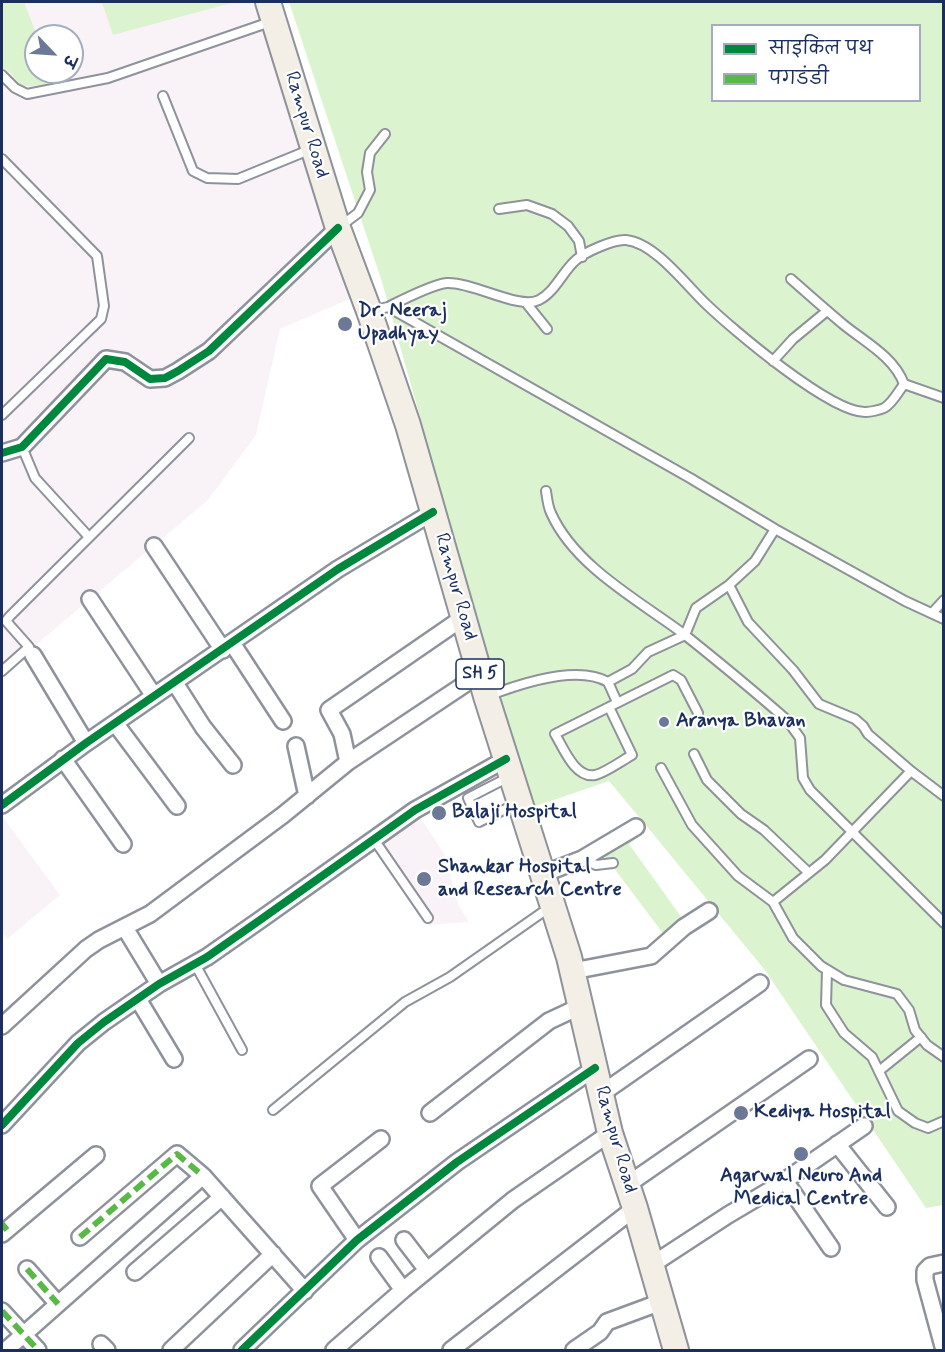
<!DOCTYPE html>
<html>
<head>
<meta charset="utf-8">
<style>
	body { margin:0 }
	#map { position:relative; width:945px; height:1352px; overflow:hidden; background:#fff; font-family:Mynerve,"Playpen Sans Deva",sans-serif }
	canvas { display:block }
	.frame { position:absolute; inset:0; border:3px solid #1b2f5e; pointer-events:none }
	.legend { position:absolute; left:711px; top:24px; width:210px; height:78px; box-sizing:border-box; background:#fff; border:2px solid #a4acbf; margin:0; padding:8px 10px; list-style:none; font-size:18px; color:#1b2f5e }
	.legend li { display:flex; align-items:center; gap:12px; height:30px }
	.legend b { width:30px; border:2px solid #a4acbf }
	.north { position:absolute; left:24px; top:24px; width:60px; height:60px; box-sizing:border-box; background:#fff; border:2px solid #a4acbf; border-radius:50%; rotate:115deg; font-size:16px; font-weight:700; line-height:24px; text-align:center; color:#1b2f5e }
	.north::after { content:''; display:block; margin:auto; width:21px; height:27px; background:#6b7896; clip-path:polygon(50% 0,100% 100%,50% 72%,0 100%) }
</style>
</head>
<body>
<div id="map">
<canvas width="945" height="1352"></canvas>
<div class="frame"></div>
<ul class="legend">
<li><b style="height:8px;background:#00873e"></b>साइकिल पथ</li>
<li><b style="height:8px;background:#58b947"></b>पगडंडी</li>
</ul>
<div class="north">उ</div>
</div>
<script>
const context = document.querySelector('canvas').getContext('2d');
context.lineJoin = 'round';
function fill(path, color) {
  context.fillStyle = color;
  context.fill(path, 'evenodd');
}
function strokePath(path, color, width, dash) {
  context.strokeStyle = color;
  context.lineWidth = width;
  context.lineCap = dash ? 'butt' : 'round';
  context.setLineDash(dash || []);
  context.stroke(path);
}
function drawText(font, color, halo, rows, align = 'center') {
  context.font = font + ' Mynerve,sans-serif';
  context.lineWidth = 4.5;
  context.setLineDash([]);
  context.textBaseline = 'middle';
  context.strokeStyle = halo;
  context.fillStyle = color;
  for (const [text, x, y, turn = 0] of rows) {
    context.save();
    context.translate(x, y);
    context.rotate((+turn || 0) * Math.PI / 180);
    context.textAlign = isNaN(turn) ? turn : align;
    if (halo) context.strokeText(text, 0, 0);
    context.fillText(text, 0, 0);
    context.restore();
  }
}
const built = new Path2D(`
	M2 2H253L352 298 280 329 256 435 208 500 38 643 2 677ZM36 36H72V72H36Z
	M418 814 445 855 458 904 469 922 428 925 372 844Z
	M2 816 60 895 7 939 2 932Z`);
const green = new Path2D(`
	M2 2H24L37 36 36 72H51L56 85 20 86 12 74 2 67Z
	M102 2H230L231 3 113 35Z
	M289 2H943V1205L926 1208 764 969 649 829 629 844 682 918 702 903 665 936 604 855 649 829 609 781 533 807 478 623 382 282ZM712 26H920V100H712Z`);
const service = new Path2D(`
	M2 75 15 88 27 94 108 78 270 22
	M163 96 193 171 207 178 238 179 309 150
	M2 159 97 256 104 306 101 319 2 415
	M499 209 527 205 552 214 568 226 579 241 582 257
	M342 225 358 213 370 190 367 172 370 153 385 134
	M527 304 547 329
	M388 307C402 300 433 284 447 283 474 282 519 310 539 300 555 292 563 271 576 260 585 252 614 239 626 240 655 243 685 284 706 304 732 329 832 414 866 412 870 412 880 410 884 408 892 404 899 391 904 384 894 357 865 342 844 325 826 310 808 294 791 279
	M371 311 388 307 690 478 775 529 905 601 944 619
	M773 361 793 339 827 311
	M904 384 944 398
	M22 447 35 478 89 537
	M546 491C547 498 548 507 551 513 575 567 640 601 685 635 720 663 754 691 787 720L800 738 803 778 810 790 944 923
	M729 585 748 622 793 670 819 704 855 719 863 726 868 734 911 771 944 796
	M932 613 944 600
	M2 671 29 647 6 621 10 616 189 438
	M608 682 617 702
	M488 696C519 684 577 664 608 682L632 669 648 652 685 635 696 608 729 585 755 561 775 529
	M609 707 632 755C623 760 605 773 595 775 575 779 563 747 555 734L673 675 681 680 698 713
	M694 754 707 780 741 814 764 830 809 873
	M661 768 692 825 738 876 773 902 793 938 821 966 844 980 897 994 909 1010 915 1030 927 1045 944 1057
	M507 778 468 798 479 822 518 803
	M373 838 428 918
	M583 859 596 865 613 863
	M773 902 825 860 911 771
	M195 964 242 1050
	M827 970 826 1005 844 1033 872 1057 898 1111 915 1123 928 1128 944 1121
	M879 1071 921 1037
	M273 1110 405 1002 450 977 550 907`);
const minor = new Path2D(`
	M2 453 22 447 106 359 125 362 150 379 165 378 178 371 209 351 338 228
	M154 546 223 650
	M90 599 154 696
	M232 643 283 721
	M33 655 86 743
	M175 683 203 727 233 765
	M115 723 177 806
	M296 746 307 796
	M63 759 123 844
	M348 762 342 734 329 710 464 617
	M2 805 86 743 338 569 433 512
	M543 874 582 859 636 827
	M125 928 159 984
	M573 971 651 956 684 927 709 911
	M138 999 174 1059
	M2 1026 86 949 99 940 150 914 283 815 348 762 480 674
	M601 1094 760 983
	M430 1113 549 1021 581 1006
	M2 1125 78 1043 104 1022 159 984 207 957 260 920 415 810 506 759
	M837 1144 887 1207
	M785 1181 831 1248
	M627 1185 809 1059
	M2 1234 96 1155
	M80 1237 177 1154 203 1176
	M357 1240 320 1186 381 1139
	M404 1240 427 1270
	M379 1257 403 1290
	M944 1263 930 1266 925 1271V1280L944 1350
	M650 1266 728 1215 777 1186 864 1126
	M27 1269 58 1304
	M135 1272 222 1197
	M2 1311 38 1350
	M101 1344 107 1350
	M6 1350 203 1176 305 1291
	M171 1350 273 1254
	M242 1350 357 1240 457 1162 595 1068
	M334 1350 403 1290 513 1200 610 1133
	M451 1350 635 1208
	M574 1350 600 1332 607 1322 661 1302`);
const primary = new Path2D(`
	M268 2 338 228 369 311 408 425 486 696 569 957 610 1133 635 1208 676 1350`);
const quiet = new Path2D(`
	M2 1224 7 1230
	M80 1237 177 1154 203 1176
	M27 1269 58 1304
	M2 1311 38 1350`);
const cycleway = new Path2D(`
	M2 453 22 447 106 359 125 362 150 379 165 378 178 371 209 351 338 228
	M2 805 86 743 338 569 433 512
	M2 1125 78 1043 104 1022 159 984 207 957 260 920 415 810 506 759
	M242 1350 357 1240 457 1162 595 1068`);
const markers = [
	[345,324,8,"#6b7896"],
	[664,722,6,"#6b7896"],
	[439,813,8,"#6b7896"],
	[424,879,8,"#6b7896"],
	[741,1113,8,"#6b7896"],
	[801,1154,8,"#6b7896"]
];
const shields = [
	[480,674,48]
];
const shieldNames = [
	["SH 5",480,674]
];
const streetNames = [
	["Rampur Road",306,125,73],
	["Rampur Road",455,587,74],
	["Rampur Road",615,1140,74]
];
const poiNames = [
	["Dr. Neeraj",358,312],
	["Upadhyay",358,335],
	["Aranya Bhavan",676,722],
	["Balaji Hospital",452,813],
	["Shankar Hospital",438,868],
	["and Research Centre",438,891],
	["Kediya Hospital",754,1113],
	["Agarwal Neuro And",801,1177,"center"],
	["Medical Centre",801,1200,"center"]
];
fill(built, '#f9f2f7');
fill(green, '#dbf4cf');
strokePath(service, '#8e929a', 12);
strokePath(minor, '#8e929a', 20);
strokePath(primary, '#8e929a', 28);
strokePath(service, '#fff', 8);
strokePath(minor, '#fff', 15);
strokePath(primary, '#f3efe7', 24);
strokePath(quiet, '#58b947', 6, [12, 6]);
strokePath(cycleway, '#00873e', 8);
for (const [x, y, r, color] of markers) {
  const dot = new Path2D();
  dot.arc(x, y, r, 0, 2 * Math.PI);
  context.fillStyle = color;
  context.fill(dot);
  strokePath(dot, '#fff', 2);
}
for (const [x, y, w] of shields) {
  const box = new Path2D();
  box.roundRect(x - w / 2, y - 15, w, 30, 4.5);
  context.fillStyle = '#fff';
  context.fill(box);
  strokePath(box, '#1b2f5e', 1.5);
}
drawText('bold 18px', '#1b2f5e', null, shieldNames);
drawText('20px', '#1b2f5e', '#fff', streetNames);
drawText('bold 20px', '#1b2f5e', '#fff', poiNames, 'left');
</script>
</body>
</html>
